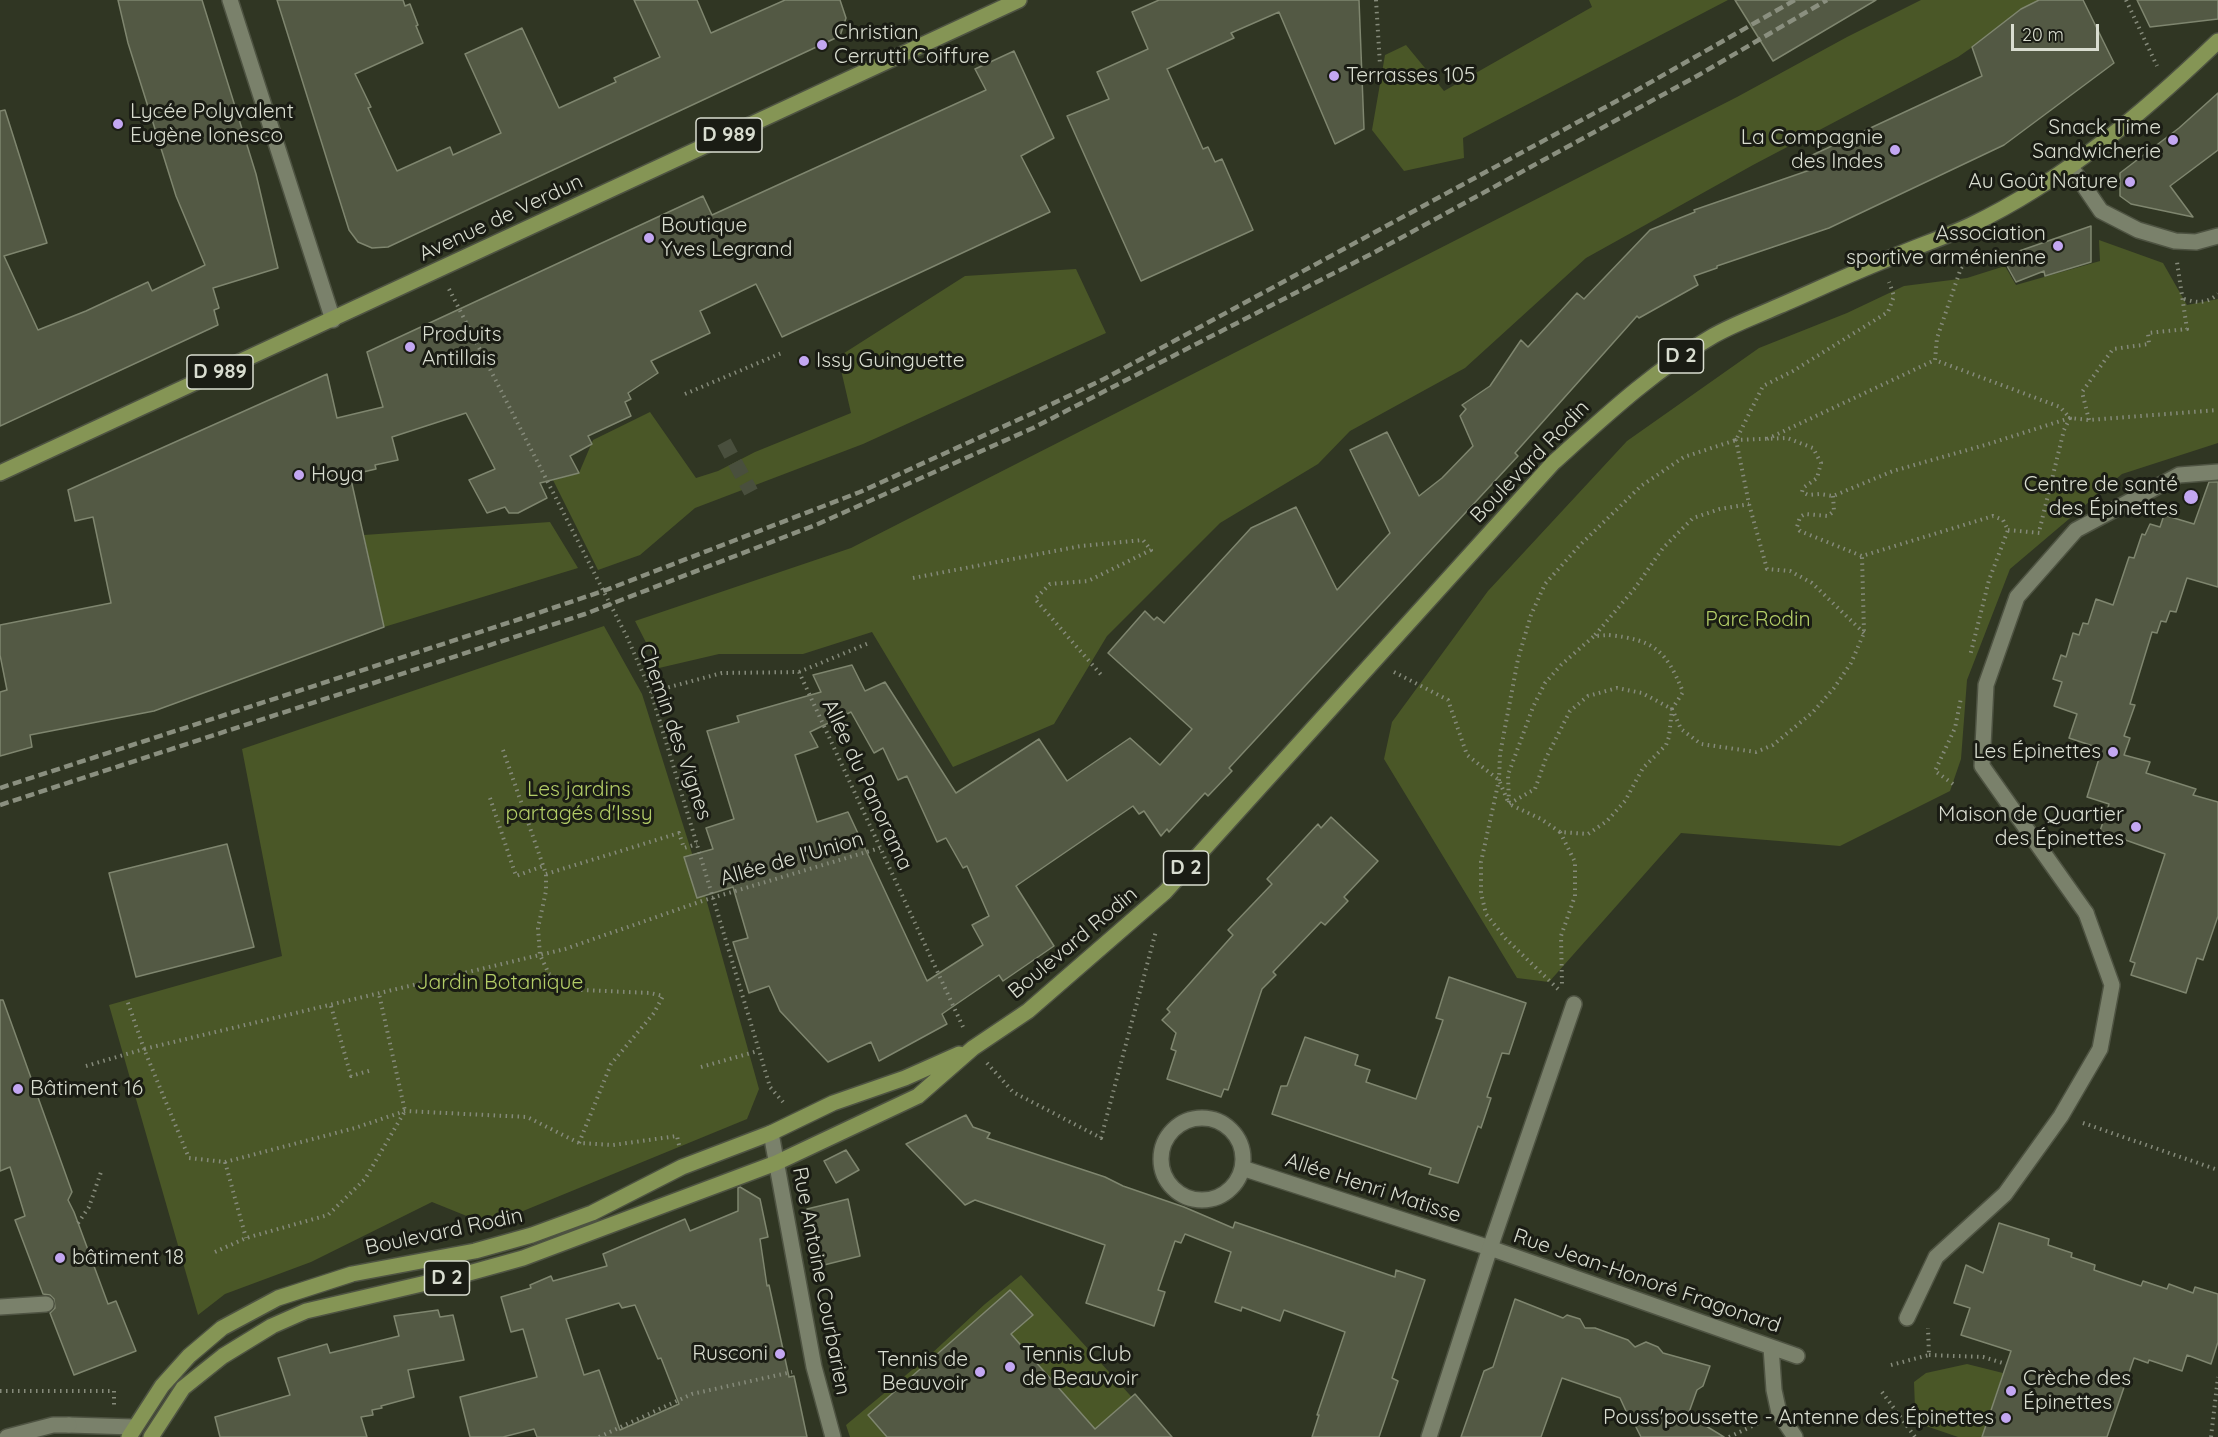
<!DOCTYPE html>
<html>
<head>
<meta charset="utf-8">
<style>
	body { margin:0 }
	#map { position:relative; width:2218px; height:1437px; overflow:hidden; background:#303623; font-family:Quicksand,sans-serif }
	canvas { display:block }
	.scale { position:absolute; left:2011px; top:24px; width:88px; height:27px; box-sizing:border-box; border:3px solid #d9ddd0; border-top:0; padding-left:8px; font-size:18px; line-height:21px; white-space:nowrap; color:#d9ddd0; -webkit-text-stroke:4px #1a1c14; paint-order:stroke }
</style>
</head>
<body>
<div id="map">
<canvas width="2218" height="1437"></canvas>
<div class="scale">20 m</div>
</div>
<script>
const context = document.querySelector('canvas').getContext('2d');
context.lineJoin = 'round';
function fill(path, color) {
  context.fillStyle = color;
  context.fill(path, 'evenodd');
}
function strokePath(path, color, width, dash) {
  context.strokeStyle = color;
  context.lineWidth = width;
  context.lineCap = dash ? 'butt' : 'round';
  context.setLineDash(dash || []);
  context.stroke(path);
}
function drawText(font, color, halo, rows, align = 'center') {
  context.font = font + ' Quicksand,sans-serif';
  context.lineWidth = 6;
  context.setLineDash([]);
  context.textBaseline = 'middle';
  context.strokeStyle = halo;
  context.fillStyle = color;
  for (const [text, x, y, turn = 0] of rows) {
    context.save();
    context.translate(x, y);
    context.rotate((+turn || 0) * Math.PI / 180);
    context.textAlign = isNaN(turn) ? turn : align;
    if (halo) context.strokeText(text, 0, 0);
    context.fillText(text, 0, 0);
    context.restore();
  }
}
const green = new Path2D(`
	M1589 0H1728L1463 138 1464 158 1404 171 1372 130 1385 55 1406 45 1444 91 1592 7Z
	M1921 0H2040L1958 57 1753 165 1586 258 1465 368 1350 431 1318 464 1220 523 1107 636 1054 724 953 767 872 632 803 654H719L659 668 635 621 851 548 1737 97 1847 37Z
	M2099 240 2163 263 2187 305 2218 299V443L2122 474 2010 569 1967 680 1961 759 1950 791 1840 846 1681 833 1549 982 1517 978 1384 759 1392 722 1488 591 1627 441 1759 348 1847 313 1904 286 1967 278 2005 266 2016 285 2100 261Z
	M1076 269 1106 333 863 444 695 508 640 555 598 570 553 480 579 473 593 440 650 412 696 478 718 471 755 452 851 413 838 357 965 276Z
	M550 522 578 568 384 627 364 535Z
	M604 626 642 694 705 895 759 1089 747 1119 489 1225 432 1202 311 1262 225 1294 198 1315 109 1005 282 956 242 749Z
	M1021 1275 1168 1437H850L846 1425 930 1355 985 1304Z
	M1967 1364 2003 1373 1982 1437H1958L1923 1425 1915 1408 1914 1382 1926 1373Z`);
const building = new Path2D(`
	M118 0H202L256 174 278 268 213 288 219 308 214 310 218 325 0 426V111L5 110 47 243 4 256 38 330 86 311 148 282 152 291 205 265 176 196 128 43Z
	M277 0H403L405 6 410 4 418 25 416 26 423 43 355 74 371 107 368 108 397 171 450 147 453 155 501 133 465 54 522 28 559 108 616 82 614 78 660 57 634 0H697L711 33 785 0H840L846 18 840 36 388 247 372 248 358 242 349 230Z
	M1159 0H1359L1364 129 1335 144 1279 12 1231 33 1234 38 1167 69 1203 149 1208 147 1215 162 1222 159 1253 230 1141 281 1067 116 1109 99 1097 72 1148 49 1132 12Z
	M1735 0H1876L1773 61Z
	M2039 0H2083L2114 63 2004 145 1829 228 1717 266V268L1694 276 1698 285 1639 318 1637 316 1515 453 1518 456 1229 768 1232 771 1208 796 1205 793 1169 832 1167 829 1161 836 1144 811 1139 814 1133 806 1016 886 1054 946 1003 981 999 975 942 1014 947 1024 879 1061 871 1042 828 1062 780 1011 769 986 749 993 733 942 748 938 733 887 697 898 684 857 713 849 706 828 734 819 707 731 739 722 737 716 821 692 813 675 852 665 865 691 885 682 956 793 1039 739 1067 781 1130 738 1160 765 1192 729 1108 653 1145 611 1154 620 1157 617 1164 623 1251 528 1296 507 1337 590 1390 533 1350 450 1387 432 1419 496 1442 478 1473 446 1460 416 1466 409 1462 405 1490 386 1521 340 1528 347 1577 293 1584 299 1650 230 1695 212 1694 210 1810 170 1806 158 1982 76 1972 47 2021 9ZM851 712 874 753 883 748 898 780 907 776 937 842 946 838 963 868 967 866 989 916 972 925 983 945 927 981 848 812 817 822 795 755 818 747 810 732Z
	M2137 0H2218V19L2150 27Z
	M1014 51 1054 138 1021 156 1050 212 782 337 756 284 700 311 710 333 651 361 658 373 628 393 631 399 625 402 631 416 588 436 592 444 570 456 579 473 540 483 547 498 518 513H509L505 507 487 513 469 480 495 469 466 413 392 437 398 460 375 465 376 469 350 475 384 627 154 711 30 735 32 747 0 756V692L7 690 0 655V625L111 603 93 517 75 521 68 490 327 374 337 418 383 407 367 352 703 196 712 215 986 90 975 69Z
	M2218 93V150L2170 186 2193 217 2131 204 2120 196V173L2179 128Z
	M2091 226V262L2045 276 2044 271 2016 282 2002 257Z
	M2209 482H2218V587L2187 578 2176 612 2170 611 2166 622 2161 621 2157 633 2152 632 2130 704 2135 705 2124 736 2130 738 2124 755 2150 762 2146 773 2196 789 2193 795 2218 802V916L2203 960 2197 958 2186 993 2131 975 2135 963 2130 961 2165 854 2100 831 2109 804 2087 797 2102 749 2069 738 2077 714 2054 706 2062 682 2053 679 2061 655 2066 657 2073 633 2079 635 2083 623 2088 624 2096 599 2113 605 2129 557 2134 558 2142 534 2145 535 2150 524 2160 527 2164 515 2194 524Z
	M1331 817 1378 861 1344 897 1348 901 1325 925 1321 922 1273 972 1276 975 1262 989 1228 1090 1224 1089 1221 1097 1167 1079 1176 1051 1171 1049 1176 1033 1162 1020 1170 1012 1167 1009 1233 935 1228 930 1272 884 1267 879 1318 824 1321 828Z
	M227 844 254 947 136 977 109 873Z
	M1449 977 1526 1003 1509 1054 1502 1053 1487 1097 1491 1098 1481 1128 1478 1126 1458 1183 1429 1174 1431 1168 1272 1114 1281 1086H1287L1305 1037 1358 1055 1355 1065 1370 1070 1366 1082 1416 1099 1443 1020 1436 1018Z
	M0 1000H3L72 1192 68 1200 74 1212 108 1304 116 1301 136 1351 74 1375 50 1313 55 1308 54 1299 50 1295 43 1294 15 1220 25 1216 10 1167 0 1171Z
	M966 1115 973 1127 990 1133 987 1138 1105 1177 1123 1186 1184 1207 1233 1228 1235 1222 1395 1277 1396 1270 1425 1280 1392 1378 1398 1381 1379 1437H1312L1319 1415H1317L1345 1332 1284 1310 1280 1321 1242 1307 1241 1311 1215 1302 1231 1252 1185 1234 1181 1243 1175 1241 1158 1290 1165 1292 1154 1326 1086 1303 1105 1245 975 1200 965 1205 906 1144Z
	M846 1150 859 1170 836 1183 824 1161Z
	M740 1187 760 1199 768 1237 760 1239 767 1286 769 1285 789 1377 794 1376 807 1437H537L534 1429 503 1437H470L460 1397 537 1377 523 1329 511 1332 501 1297 531 1288 530 1285 551 1276 553 1281 607 1266 603 1254 685 1219 690 1231 738 1211V1188ZM619 1303 622 1308 635 1305 658 1359 661 1358 679 1404 620 1430 599 1370 584 1375 566 1319Z
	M848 1199 860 1256 820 1266 807 1209Z
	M1999 1223 2049 1239 2048 1245 2072 1253 2071 1257 2095 1265 2094 1270 2141 1286 2143 1281 2167 1289 2169 1284 2193 1293 2195 1287 2218 1294V1342L2211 1364 2187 1355 2182 1371 2149 1360 2148 1363 2134 1358 2107 1437H1982L2011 1351 1961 1335 1970 1308 1954 1303 1966 1265 1983 1273Z
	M1010 1290 1033 1315 1011 1334 1095 1429 1135 1394 1172 1437H887L868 1415Z
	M1515 1299 1563 1318 1567 1315 1580 1319 1585 1328H1595L1628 1340 1635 1347 1646 1342 1658 1347 1663 1353 1710 1366 1703 1386 1697 1390 1688 1415 1724 1437H1641L1635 1425 1632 1424 1620 1398 1562 1378 1541 1437H1461L1484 1371 1493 1367Z
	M438 1310 440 1317 453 1315 464 1360 408 1370 414 1397 381 1406 382 1408 372 1410 373 1415 361 1417 367 1437H220L215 1417 290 1395 278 1358 327 1344 330 1353 399 1336 394 1316Z`);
const streetTunnel = new Path2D(`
	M724 442 751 492`);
const path = new Path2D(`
	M1376 0 1380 65
	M2126 0 2157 66
	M1977 248 1961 268 1937 338 1935 360 2060 407 2070 418 2064 430 2039 532
	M449 289 627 637 651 692 770 1087 783 1102
	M2184 299C2198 303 2206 304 2218 294
	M685 394 784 352
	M2089 420 2082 392 2113 349 2149 344 2148 333 2187 329 2177 262
	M1767 439 1935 360
	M1833 496 1834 511 1828 516 1805 514 1800 517 1797 527 1800 531 1862 556 1993 516 2003 520 2008 530 1989 580 1970 656
	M2008 530 2040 533
	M913 578 1081 546 1143 540 1151 550 1088 581 1050 584 1035 599 1103 677
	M1864 633 1812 583 1790 571 1767 569 1749 504 1736 440 1787 438 1813 448 1821 463 1817 478 1803 488 1802 492 1808 495 1820 494 1833 496 1893 471 1985 445 2070 418 2089 420 2218 410
	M1595 635 1635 588 1663 548 1693 518 1720 509 1749 504
	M1609 635C1654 640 1666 650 1683 692L1672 709 1669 737 1666 745 1643 768 1625 801 1607 821 1588 834 1560 832 1541 819 1509 804 1508 775 1533 707 1545 683 1561 665 1594 636Z
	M799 672 869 643
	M1394 672 1448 700 1467 755 1499 780 1509 804 1535 789 1546 758 1570 711 1588 696 1617 688 1642 693 1672 709 1681 729 1701 744 1756 752 1773 745 1813 712 1834 688 1851 663 1864 633 1862 556
	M651 692 722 673 799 672 963 1027
	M503 750 546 874V891L538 928 540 955 549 974 581 990 650 993 663 996 654 1013 611 1064 579 1143
	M1953 784 1935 771 1955 728 1961 698
	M490 798 516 876 543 866
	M1560 832 1575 862V896L1561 936 1562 985
	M546 874 679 833 684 848 697 844
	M1558 989 1506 939 1486 914 1481 893V862L1499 780 1500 754 1518 659 1531 615 1545 584 1580 545 1641 486 1684 457 1736 440 1763 386 1793 371 1888 312 1894 296 1889 282
	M331 1006 351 1076 372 1070
	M987 1063 1013 1092 1101 1138 1156 931
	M86 1066 144 1049 127 1000
	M701 1067 758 1051
	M2083 1123 2218 1170
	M679 1145 677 1136 613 1145 579 1143 527 1117 405 1111 355 1128 225 1162 189 1158 144 1049 565 949 705 900 880 848
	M225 1162 246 1238
	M78 1223 89 1207 102 1169
	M215 1252 246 1238 328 1215 365 1179 405 1111 379 994
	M1929 1355 1983 1357 2006 1364
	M1891 1365 1929 1355 1928 1328
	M0 1391H114V1406
	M1882 1392 1915 1437
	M599 1437 692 1394 792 1372
	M1729 1437 1761 1422
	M2211 1437 2218 1377`);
const lane = new Path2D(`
	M1161 1159a41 41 0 1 1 82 0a41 41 0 1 1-82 0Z
	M1242 1168 1490 1248
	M1907 1318 1936 1257 2005 1194 2061 1116 2100 1049 2112 985 2086 913
	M69 1425 134 1427`);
const street = new Path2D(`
	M230 0 333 320
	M2086 913 1982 766 1986 685 2017 597 2076 530 2179 475 2218 472
	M771 1133 814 1367 833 1437
	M1490 1248 1797 1356
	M0 1307 46 1304
	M1771 1347 1774 1390 1779 1413 1795 1437
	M7 1437 53 1425H69
	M1429 1437 1490 1248 1574 1004`);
const secondary = new Path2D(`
	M2071 167 2101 211 2138 230 2175 241 2196 242 2218 236`);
const primary = new Path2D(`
	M0 473 1019 0
	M129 1437 162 1386 189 1356 222 1328 278 1298 352 1274 475 1251 532 1235 592 1213 682 1167 771 1133 833 1103 905 1078 959 1054
	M151 1437 183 1388 223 1356 272 1326 306 1311 469 1273 523 1258 776 1163 918 1096 973 1048 1028 1011 1165 892 1553 463C1604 417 1654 370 1713 336 1734 324 1757 316 1779 306 1814 291 1848 275 1883 261 1912 248 1943 238 1971 225 2065 180 2144 112 2218 41`);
const rail = new Path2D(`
	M0 788 529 616 606 590 860 492 1033 413 1104 379 1637 90 1795 0
	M0 805 585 614 818 524 1033 428 1375 252 1697 76 1827 0`);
const markers = [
	[822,45,6,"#c3a7f2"],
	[1334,76,6,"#c3a7f2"],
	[118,124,6,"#c3a7f2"],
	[2173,140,6,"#c3a7f2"],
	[1895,150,6,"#c3a7f2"],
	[2130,182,6,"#c3a7f2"],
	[649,238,6,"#c3a7f2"],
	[2058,246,6,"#c3a7f2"],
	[410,347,6,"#c3a7f2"],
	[804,361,6,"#c3a7f2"],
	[299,475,6,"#c3a7f2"],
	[2191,497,8,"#c3a7f2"],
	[2113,752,6,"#c3a7f2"],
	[2136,827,6,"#c3a7f2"],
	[18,1089,6,"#c3a7f2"],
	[60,1258,6,"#c3a7f2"],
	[780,1354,6,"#c3a7f2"],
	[1010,1367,6,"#c3a7f2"],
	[980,1372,6,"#c3a7f2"],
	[2011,1391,6,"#c3a7f2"],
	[2006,1418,6,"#c3a7f2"]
];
const shields = [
	[729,135,66],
	[1681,356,45],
	[220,372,66],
	[1186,868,45],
	[447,1278,45]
];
const shieldNames = [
	["D 989",729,135],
	["D 2",1681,356],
	["D 989",220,372],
	["D 2",1186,868],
	["D 2",447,1278]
];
const poiNames = [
	["Christian",834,33],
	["Cerrutti Coiffure",834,57],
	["Terrasses 105",1346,76],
	["Lycée Polyvalent",130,112],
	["Eugène Ionesco",130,136],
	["Snack Time",2161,128,"right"],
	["Sandwicherie",2161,152,"right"],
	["La Compagnie",1883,138,"right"],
	["des Indes",1883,162,"right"],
	["Au Goût Nature",2118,182,"right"],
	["Boutique",661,226],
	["Yves Legrand",661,250],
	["Association",2046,234,"right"],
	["sportive arménienne",2046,258,"right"],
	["Produits",422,335],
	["Antillais",422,359],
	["Issy Guinguette",816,361],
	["Hoya",311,475],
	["Centre de santé",2178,485,"right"],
	["des Épinettes",2178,509,"right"],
	["Les Épinettes",2101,752,"right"],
	["Maison de Quartier",2124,815,"right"],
	["des Épinettes",2124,839,"right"],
	["Bâtiment 16",30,1089],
	["bâtiment 18",72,1258],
	["Rusconi",768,1354,"right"],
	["Tennis Club",1022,1355],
	["de Beauvoir",1022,1379],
	["Tennis de",968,1360,"right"],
	["Beauvoir",968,1384,"right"],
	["Crèche des",2023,1379],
	["Épinettes",2023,1403],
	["Pouss'poussette - Antenne des Épinettes",1994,1418,"right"]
];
const streetNames = [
	["Avenue de Verdun",501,218,-25],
	["Boulevard Rodin",1530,462,-46],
	["Chemin des Vignes",675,732,71],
	["Allée du Panorama",867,785,65],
	["Allée de l'Union",792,859,-16],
	["Boulevard Rodin",1073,943,-40],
	["Allée Henri Matisse",1373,1188,18],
	["Boulevard Rodin",444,1232,-12],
	["Rue Antoine Courbarien",821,1281,79],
	["Rue Jean-Honoré Fragonard",1647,1281,19]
];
const parkNames = [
	["Parc Rodin",1758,620],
	["Les jardins",579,790],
	["partagés d'Issy",579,814],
	["Jardin Botanique",500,983]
];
fill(green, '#4a5727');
fill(building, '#535944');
strokePath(building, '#7f866f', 1.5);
strokePath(streetTunnel, '#494f3d', 15, [15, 8]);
strokePath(lane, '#4e5342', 18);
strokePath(street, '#4e5342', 18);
strokePath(secondary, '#4e5342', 18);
strokePath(primary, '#4e5342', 18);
strokePath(path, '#858a7a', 4, [1.5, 4.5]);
strokePath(lane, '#7a816b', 15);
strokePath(street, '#7a816b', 15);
strokePath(secondary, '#7a816b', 15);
strokePath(primary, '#859555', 15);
strokePath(rail, '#8a8f7f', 4.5, [9, 4.5]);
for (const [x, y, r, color] of markers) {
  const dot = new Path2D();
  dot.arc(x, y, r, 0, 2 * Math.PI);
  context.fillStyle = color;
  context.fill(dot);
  strokePath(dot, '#1a1c14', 2);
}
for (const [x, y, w] of shields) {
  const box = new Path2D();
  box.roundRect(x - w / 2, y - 17, w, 34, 4.5);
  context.fillStyle = '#1a1c14';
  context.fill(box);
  strokePath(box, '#d9ddd0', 1.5);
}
drawText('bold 20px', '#d9ddd0', null, shieldNames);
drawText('21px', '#d9ddd0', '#1a1c14', poiNames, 'left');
drawText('21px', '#d9ddd0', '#1a1c14', streetNames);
drawText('21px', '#b3cd67', '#1a1c14', parkNames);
</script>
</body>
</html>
